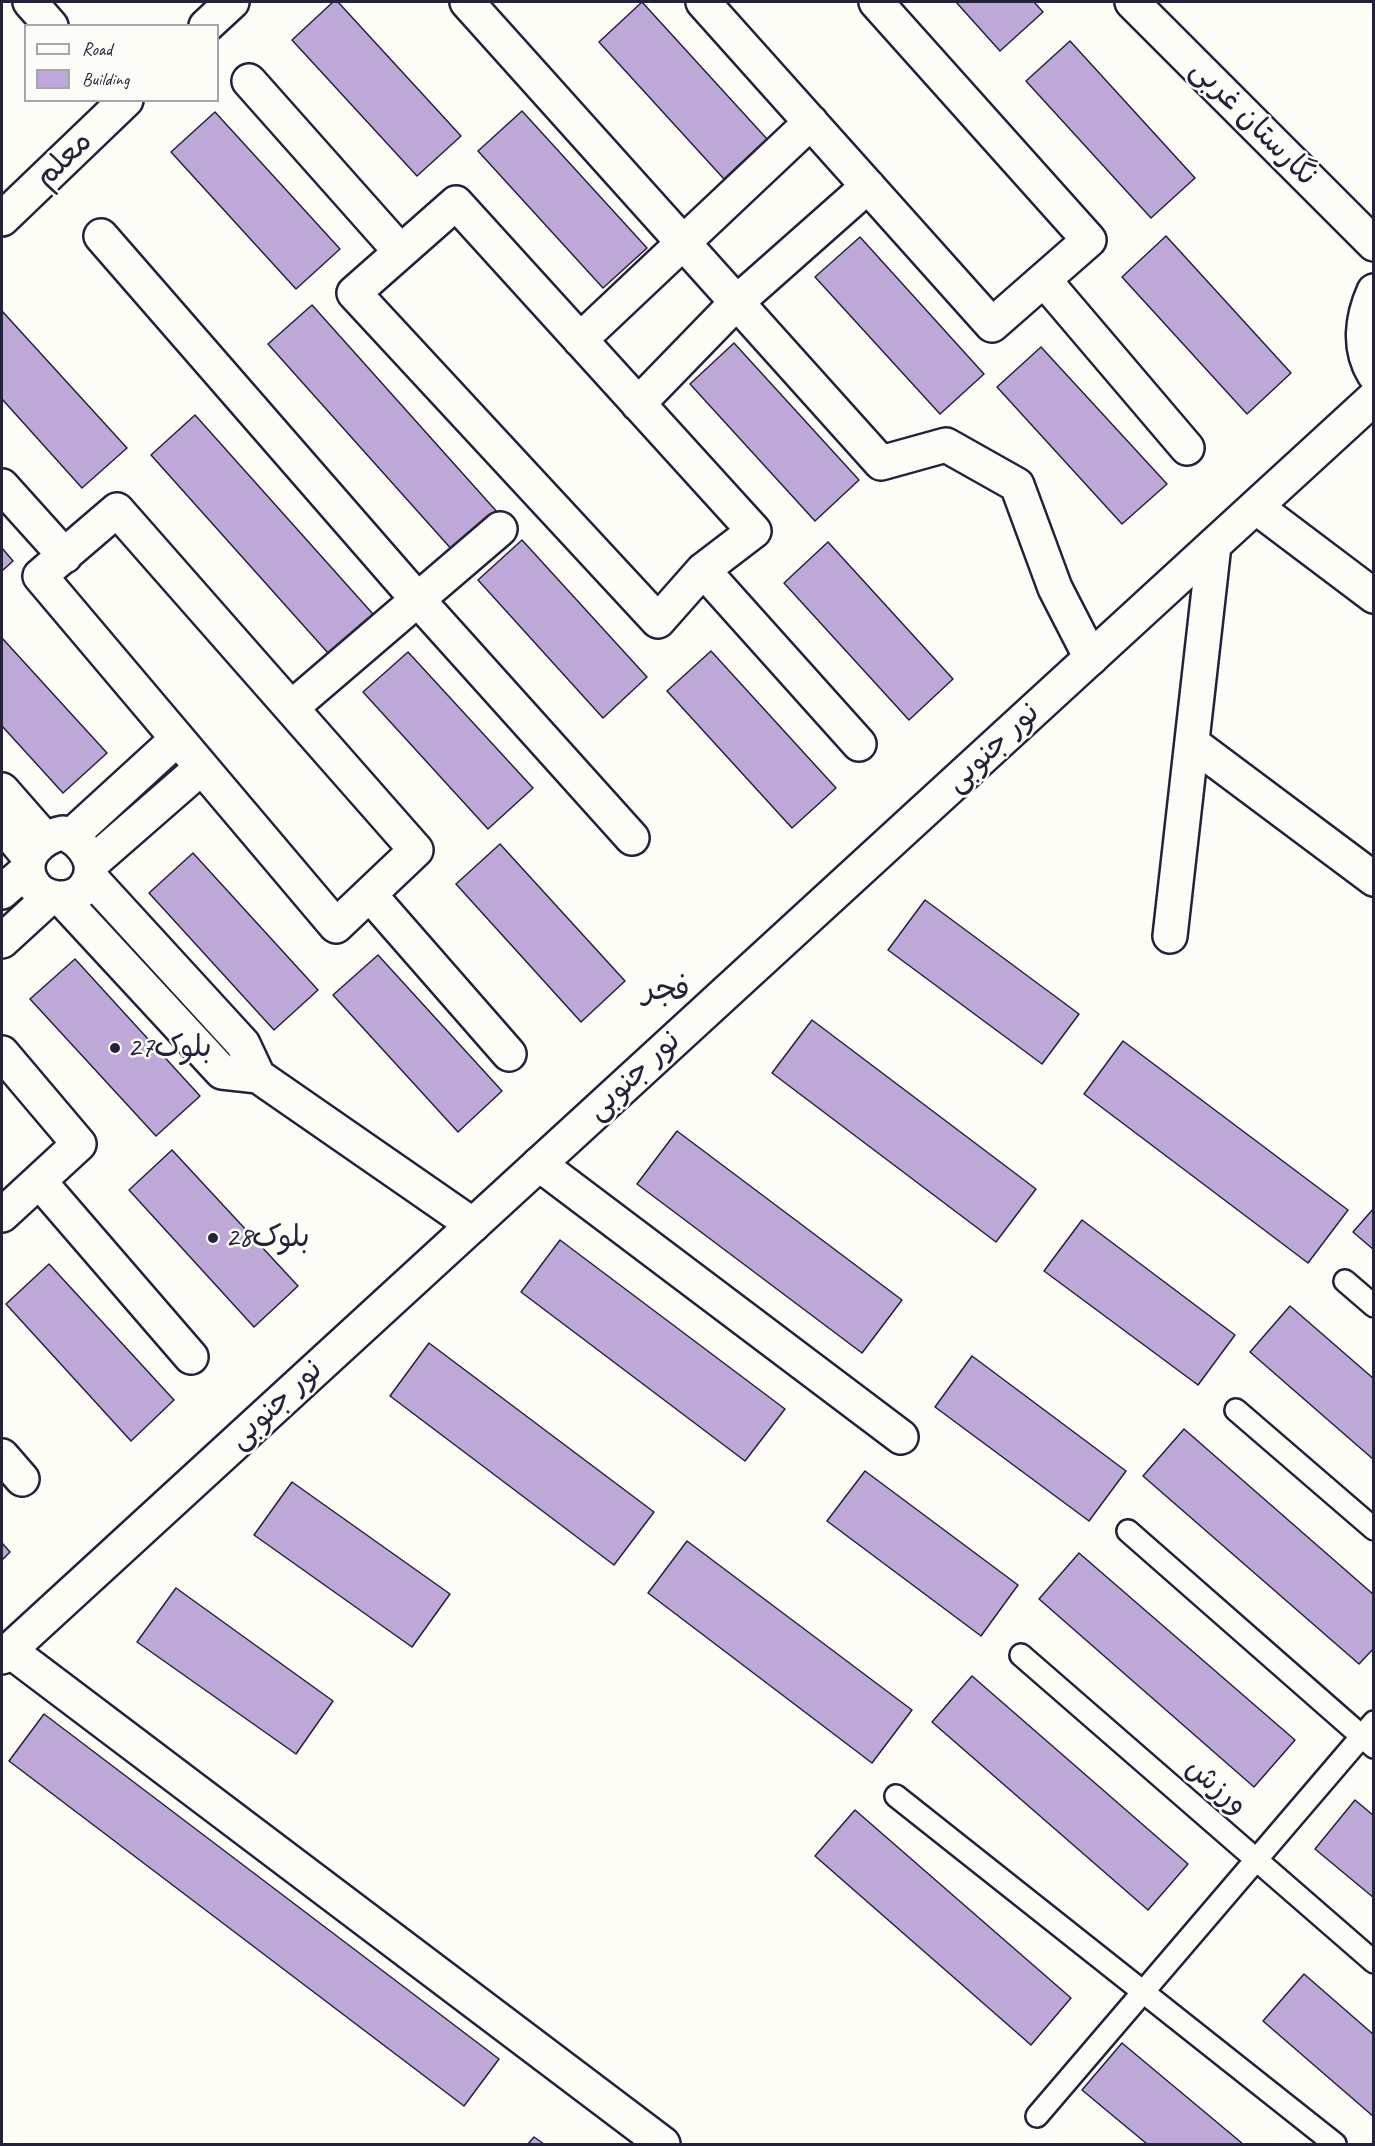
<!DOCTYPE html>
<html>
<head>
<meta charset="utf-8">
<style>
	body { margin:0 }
	#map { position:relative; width:1375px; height:2146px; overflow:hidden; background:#fdfcf7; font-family:Caveat,sans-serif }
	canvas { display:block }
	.frame { position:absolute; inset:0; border:3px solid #22223b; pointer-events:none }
	.legend { position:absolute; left:24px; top:24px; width:195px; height:78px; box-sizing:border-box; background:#fdfcf7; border:2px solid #a5a5ac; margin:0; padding:8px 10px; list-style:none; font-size:18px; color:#22223b }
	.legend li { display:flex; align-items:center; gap:12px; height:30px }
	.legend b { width:30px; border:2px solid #a5a5ac }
</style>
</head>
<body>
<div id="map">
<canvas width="1375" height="2146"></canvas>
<div class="frame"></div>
<ul class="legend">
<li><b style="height:8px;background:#fdfcf7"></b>Road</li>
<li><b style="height:16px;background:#bea8d8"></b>Building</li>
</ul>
</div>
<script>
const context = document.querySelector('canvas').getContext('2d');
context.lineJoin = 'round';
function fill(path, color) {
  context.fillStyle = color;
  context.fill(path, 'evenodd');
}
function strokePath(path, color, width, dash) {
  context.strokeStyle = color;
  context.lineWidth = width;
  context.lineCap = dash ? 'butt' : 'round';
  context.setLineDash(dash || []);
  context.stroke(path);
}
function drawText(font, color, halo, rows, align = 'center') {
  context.font = font + ' Caveat,"Playpen Sans Arabic",sans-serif';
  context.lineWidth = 5;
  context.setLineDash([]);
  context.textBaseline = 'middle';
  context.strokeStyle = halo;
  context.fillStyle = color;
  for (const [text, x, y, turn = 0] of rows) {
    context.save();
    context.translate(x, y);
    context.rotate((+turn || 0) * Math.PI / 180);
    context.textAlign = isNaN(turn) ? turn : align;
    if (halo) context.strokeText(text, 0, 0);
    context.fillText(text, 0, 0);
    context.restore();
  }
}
const building = new Path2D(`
	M333 2H338L461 136 417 176 292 40Z
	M642 2 767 139 724 179 599 42Z
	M956 2H1034L1043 12 1000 51Z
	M1070 41 1195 178 1151 218 1026 81Z
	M522 111 647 248 603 288 478 151Z
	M215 112 340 249 296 289 171 152Z
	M1166 236 1291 373 1247 414 1122 277Z
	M860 237 984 374 940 414 815 277Z
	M312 305 498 513 454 552 268 344Z
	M2 311 127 448 82 488 2 399Z
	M734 343 859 480 815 521 690 384Z
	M1041 347 1167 484 1122 524 997 387Z
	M195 415 381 623 337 663 151 455Z
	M522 540 647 677 603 718 478 580Z
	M828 542 953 679 909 720 784 583Z
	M2 548 13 561 2 571Z
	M2 638 107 753 63 793 2 726Z
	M711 651 836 788 792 828 667 691Z
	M408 652 533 788 488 829 363 692Z
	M500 844 625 981 581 1022 456 884Z
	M193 853 318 990 274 1030 149 893Z
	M925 900 1079 1014 1042 1064 888 950Z
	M378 955 502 1091 458 1132 333 995Z
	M75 959 200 1096 156 1136 30 999Z
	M812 1020 1036 1189 996 1242 772 1073Z
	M1123 1041 1348 1210 1308 1263 1084 1094Z
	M677 1131 902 1300 862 1353 637 1184Z
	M172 1150 298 1286 254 1327 129 1190Z
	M1374 1208V1250L1353 1232Z
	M1082 1220 1235 1335 1198 1385 1044 1271Z
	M560 1240 785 1409 745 1461 521 1292Z
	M49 1264 174 1400 131 1441 6 1304Z
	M1290 1306 1374 1379V1460L1250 1352Z
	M429 1343 654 1512 614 1565 390 1396Z
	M972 1356 1126 1471 1089 1521 935 1407Z
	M1184 1429 1374 1595V1648L1359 1664 1143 1476Z
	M865 1471 1018 1585 981 1636 827 1521Z
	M292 1482 450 1594 412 1647 254 1535Z
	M687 1541 912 1710 872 1763 648 1593Z
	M2 1543 10 1552 2 1560Z
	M1079 1553 1295 1740 1254 1787 1039 1599Z
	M176 1588 333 1701 296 1754 137 1642Z
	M972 1676 1188 1864 1148 1910 932 1722Z
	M44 1714 499 2059 464 2106 9 1761Z
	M1355 1800 1374 1816V1898L1315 1849Z
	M855 1810 1071 1998 1031 2045 815 1856Z
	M1304 1974 1374 2035V2117L1263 2021Z
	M1122 2043 1243 2144H1147L1082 2090Z
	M534 2137 544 2144H528Z`);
const service = new Path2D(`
	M1345 1281 1374 1306
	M1236 1410 1374 1529
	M1128 1531 1374 1747
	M1021 1655 1374 1962
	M896 1796 1335 2144
	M1037 2116 1374 1722`);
const minor = new Path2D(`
	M30 2 51 26
	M467 2 881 463 946 445 1017 485 1055 588 1091 658
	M703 2 992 325 1089 240 876 2
	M249 81 400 251
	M456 203 754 531 703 570 658 621 354 293Z
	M101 236 418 600 632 838
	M1044 280 1187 448
	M580 340 811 122
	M638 404 737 302 868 186
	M2 486 65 556
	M1256 507 1374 596
	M117 510 416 850 336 926 40 576Z
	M703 570 859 744
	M291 708 500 529
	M1192 743 1374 879
	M2 790 45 839
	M2 825 29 857
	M63 833C84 841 102 867 84 888 70 904 42 900 32 882 18 858 41 837 63 833Z
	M71 836 177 739
	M91 864 201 768
	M90 877 243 1044 258 1076
	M2 892 28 869
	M370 895 509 1054
	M62 899 222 1072 258 1076 473 1225
	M1170 936 1214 545
	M2 941 50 897
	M2 1053 79 1144 2 1215
	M539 1164 901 1437
	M39 1181 191 1357
	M2 1456 22 1479
	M9 1650 663 2144`);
const tertiary = new Path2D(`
	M1132 2 1374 244
	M206 26 232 2
	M2 219 126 100`);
const secondary = new Path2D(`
	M1374 291C1362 318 1358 348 1374 374
	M2 1657 1374 398`);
const markers = [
	[115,1048,6,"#22223b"],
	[213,1238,6,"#22223b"]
];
const streetNames = [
	["نگارستان غربی",1253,123,45],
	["معلم",64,160,-44],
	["نور جنوبی",993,748,-43],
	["نور جنوبی",634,1076,-43],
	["نور جنوبی",276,1405,-43],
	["ورزش",1216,1787,41]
];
const poiNames = [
	["بلوک27",127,1048],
	["بلوک28",225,1238]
];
const neighbourhoodNames = [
	["فجر",666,991]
];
fill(building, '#bea8d8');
strokePath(building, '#22223b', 1.5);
strokePath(service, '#22223b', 26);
strokePath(minor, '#22223b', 38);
strokePath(tertiary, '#22223b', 38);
strokePath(secondary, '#22223b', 38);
strokePath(service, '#fdfcf7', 21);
strokePath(minor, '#fdfcf7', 33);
strokePath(tertiary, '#fdfcf7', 33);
strokePath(secondary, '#fdfcf7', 33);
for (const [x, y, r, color] of markers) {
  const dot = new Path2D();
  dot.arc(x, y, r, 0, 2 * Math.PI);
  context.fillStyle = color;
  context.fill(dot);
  strokePath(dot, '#fdfcf7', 2);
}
drawText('30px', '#22223b', '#fdfcf7', streetNames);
drawText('30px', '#22223b', '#fdfcf7', poiNames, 'left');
drawText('32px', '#22223b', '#fdfcf7', neighbourhoodNames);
</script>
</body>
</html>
